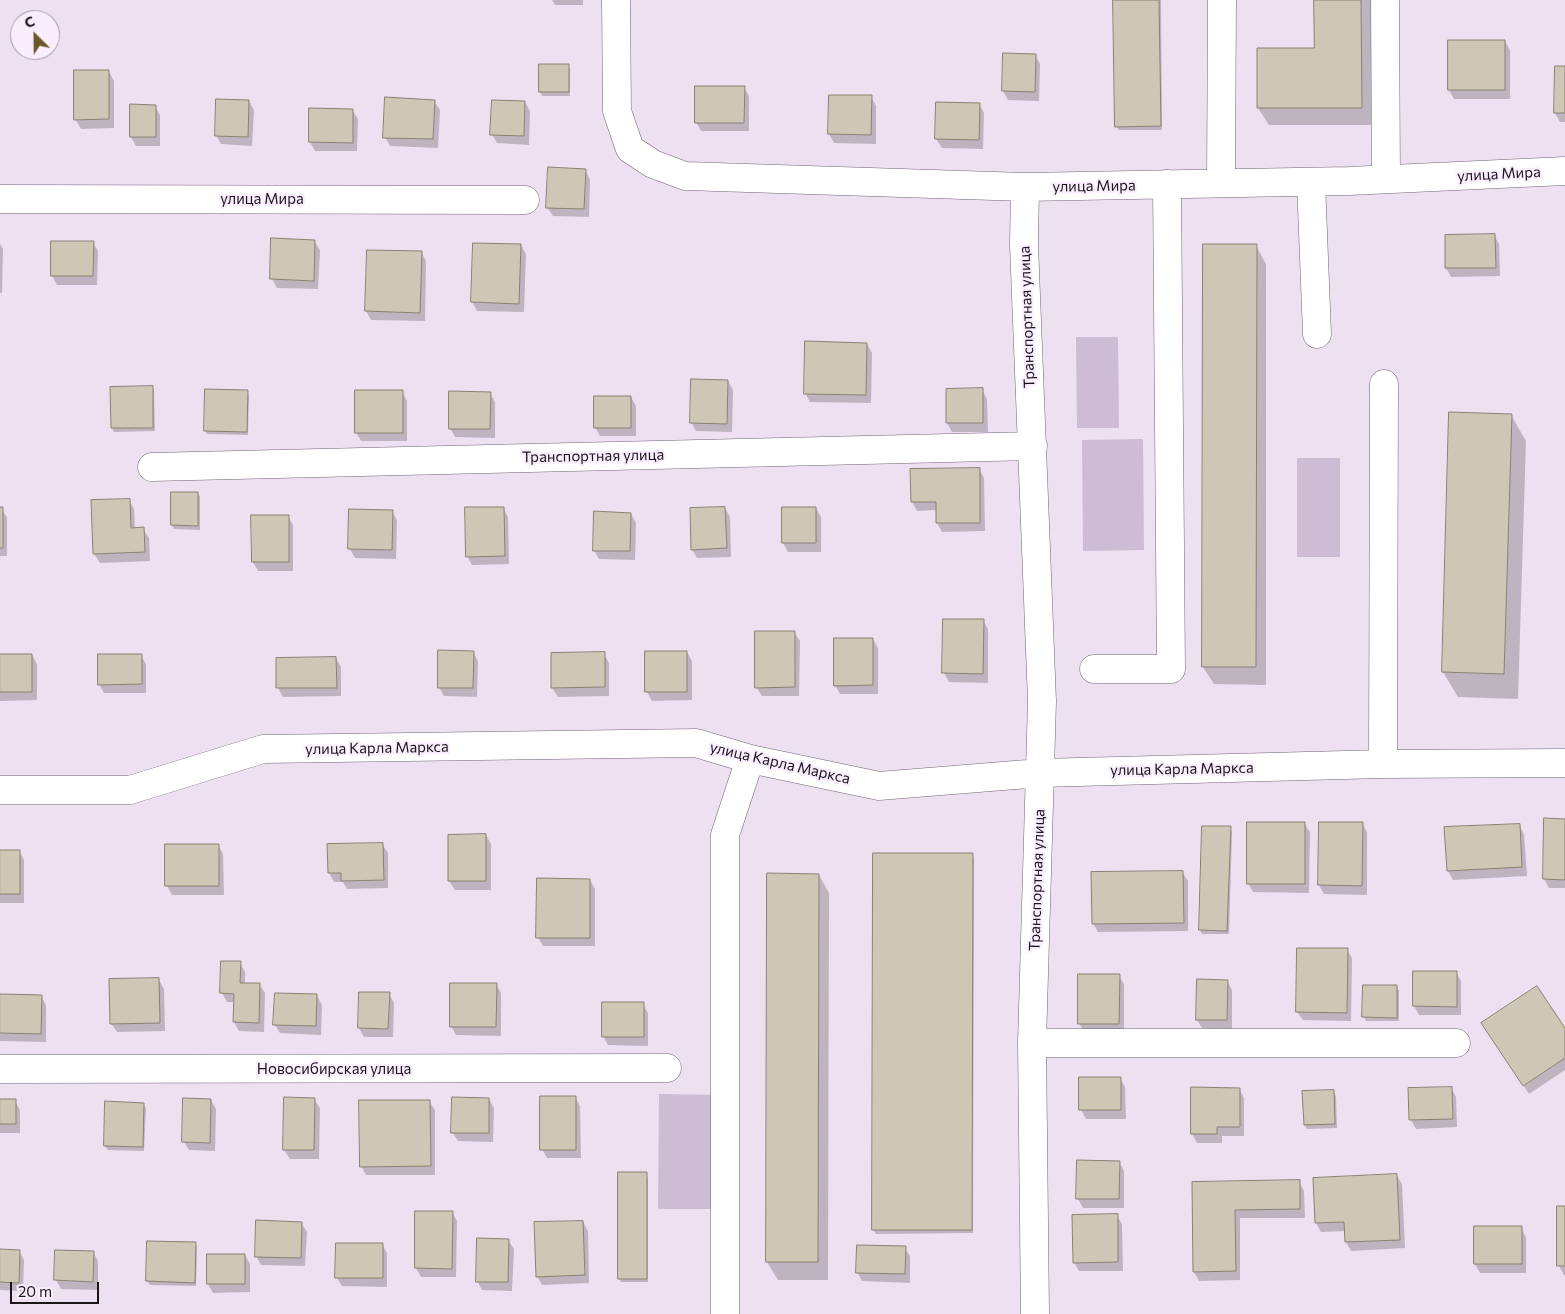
<!DOCTYPE html>
<html>
<head>
<meta charset="utf-8">
<style>
	body { margin:0 }
	#map { position:relative; width:1565px; height:1314px; overflow:hidden; background:#ede1f1; font-family:Commissioner,sans-serif }
	canvas { display:block }
	.north { position:absolute; left:10px; top:10px; width:50px; height:50px; box-sizing:border-box; background:#faeefe; border:1px solid #a098a3; border-radius:50%; rotate:337deg; font-size:14px; font-weight:700; line-height:20px; text-align:center; color:#1a161b }
	.north::after { content:''; display:block; margin:auto; width:18px; height:22px; background:#6b5827; clip-path:polygon(50% 0,100% 100%,50% 72%,0 100%) }
	.scale { position:absolute; left:10px; top:1282px; width:89px; height:22px; box-sizing:border-box; border:2px solid #1a161b; border-top:0; padding-left:6px; font-size:15px; line-height:18px; white-space:nowrap; color:#1a161b; -webkit-text-stroke:4px #faeefe; paint-order:stroke }
</style>
</head>
<body>
<div id="map">
<canvas width="1565" height="1314"></canvas>
<div class="north">С</div>
<div class="scale">20 m</div>
</div>
<script>
const context = document.querySelector('canvas').getContext('2d');
context.lineJoin = 'round';
function fill(path, color) {
  context.fillStyle = color;
  context.fill(path, 'evenodd');
}
function strokePath(path, color, width, dash) {
  context.strokeStyle = color;
  context.lineWidth = width;
  context.lineCap = dash ? 'butt' : 'round';
  context.setLineDash(dash || []);
  context.stroke(path);
}
function drawText(font, color, halo, rows, align = 'center') {
  context.font = font + ' Commissioner,sans-serif';
  context.lineWidth = 4.5;
  context.setLineDash([]);
  context.textBaseline = 'middle';
  context.strokeStyle = halo;
  context.fillStyle = color;
  for (const [text, x, y, turn = 0] of rows) {
    context.save();
    context.translate(x, y);
    context.rotate((+turn || 0) * Math.PI / 180);
    context.textAlign = isNaN(turn) ? turn : align;
    if (halo) context.strokeText(text, 0, 0);
    context.fillText(text, 0, 0);
    context.restore();
  }
}
const green = new Path2D(`
	M1076 337H1118L1119 428H1077Z
	M1143 439 1144 550 1083 551 1082 440Z
	M1297 458H1340V557H1297Z
	M659 1094 724 1095 723 1209H658Z`);
const shadow = new Path2D(`
	M552 0H583V5H555Z
	M1115 0H1161L1162 130H1119L1116 126Z
	M1315 0H1371V125H1269L1258 108 1315 49Z
	M1505 41 1510 50V99H1454L1449 90Z
	M1035 55 1040 64 1039 101 1008 100 1003 91Z
	M568 65 570 69V96H542L540 92Z
	M1565 67V122H1560L1555 113Z
	M109 72 114 81V128L81 129 76 120Z
	M744 87 749 96V131H701L696 122Z
	M830 96 871 97 876 106V144L834 143 829 134Z
	M249 101 254 110 252 146 221 144 216 135Z
	M434 101 440 110 438 148 390 146 385 137Z
	M525 102 530 111 529 145 497 143 492 134Z
	M979 104 984 113 983 149 942 148 936 139Z
	M155 106 160 115V146H136L131 137Z
	M352 110 358 119 357 151H315L310 142Z
	M585 170 590 179 589 217 553 216 547 207Z
	M1494 235 1499 244 1500 276 1451 277 1446 268V236Z
	M314 241 320 250 318 289 277 288 272 279Z
	M93 243 98 251 97 285H57L52 276Z
	M0 244 3 249 2 293H0Z
	M474 244 521 245 526 254 524 312 477 311 472 302Z
	M1256 246 1266 264V685L1214 684 1203 667Z
	M421 252 426 261 425 321 371 320 366 311Z
	M867 344 872 353 871 403 810 402 805 393Z
	M728 381 733 390 732 432 696 431 691 422Z
	M152 387 154 391 155 431 114 432 112 428Z
	M982 390 987 399 988 432H952L947 423Z
	M247 392 249 396 248 435 207 434 205 430Z
	M402 392 407 401V441H361L356 432Z
	M490 393 495 402V438L455 437 450 428Z
	M631 397 636 406V436H600L595 427Z
	M1511 415 1526 441 1518 699 1458 697 1443 672Z
	M979 469 984 478 985 531 942 532 937 523V510L917 511 912 502Z
	M198 493 200 497V530L174 529 172 525Z
	M129 500 134 509 135 529H143L149 538 150 561 100 563 94 554 92 502Z
	M0 508 7 517V556H0Z
	M503 508 508 517 509 564 472 565 467 556Z
	M725 508 730 517 731 557 697 558 692 549Z
	M783 508H816L821 517V552H788L783 543Z
	M350 511H392L397 520 396 559 355 558 350 549Z
	M631 514 636 523 635 560 599 559 594 550Z
	M253 516H288L293 525V571H258L253 562Z
	M983 620 988 629V683L949 682 944 673Z
	M794 632 800 641 799 696H762L756 687Z
	M873 639 878 648V694H840L835 685Z
	M473 652 478 661 477 697 444 696 439 687Z
	M687 652 692 661V700L652 701 647 692Z
	M604 654 609 663V696L558 697 552 688V655Z
	M0 655H32L37 664V700L0 701Z
	M141 656 146 664V693H104L99 684Z
	M336 658 341 667V696L283 697 278 688Z
	M1565 820V888H1549L1544 879Z
	M1304 823 1310 832 1309 893 1253 892 1248 883Z
	M1320 823H1362L1367 832V895L1324 894 1319 885Z
	M1519 825 1524 834 1527 876 1453 880 1448 871Z
	M1230 828 1232 832 1229 934H1202L1200 930Z
	M486 835 491 844V890H455L449 881V836Z
	M382 844 388 853V888L347 889 343 882H334L329 873Z
	M218 845 223 854 224 895H172L167 886Z
	M0 851H19L24 860V903H0Z
	M972 855 974 859 973 1233 876 1234 873 1229Z
	M1182 872 1188 881V931L1098 932 1093 923Z
	M819 875 829 893 828 1280H778L767 1262Z
	M590 880 595 889V946H543L538 937Z
	M1347 950 1352 958 1351 1021 1303 1020 1297 1012Z
	M223 962 240 963 245 972V984H259L265 993 264 1032 239 1031 234 1022 235 1002H227L222 993Z
	M1456 972 1461 981V1015H1419L1414 1006Z
	M1119 976 1124 984V1033L1084 1032 1079 1023Z
	M159 980 164 989 165 1031 117 1032 111 1023Z
	M1227 981 1232 990V1029L1202 1028 1197 1020Z
	M496 984 501 993V1036L456 1035 451 1026Z
	M1397 987 1399 991V1021H1366L1364 1017Z
	M389 994 394 1003 393 1037H364L359 1028Z
	M0 995 41 996 46 1005V1042L0 1041Z
	M317 996 322 1005 321 1035 280 1033 275 1025Z
	M643 1004 648 1013V1046L608 1045 603 1036Z
	M1565 1030V1070L1529 1094 1488 1032Z
	M1120 1078 1125 1087 1126 1119H1086L1081 1110Z
	M1451 1088 1456 1097 1457 1127 1416 1129 1411 1120 1410 1090Z
	M1239 1089 1244 1098V1136H1222V1143H1197L1192 1134Z
	M1333 1091 1336 1096 1337 1128 1307 1129 1305 1125Z
	M575 1097 580 1106 581 1158H547L542 1149Z
	M314 1099 320 1108 319 1159H290L284 1150Z
	M489 1099 494 1108 493 1142 458 1141 452 1132Z
	M211 1100 216 1109 215 1151 189 1150 184 1142Z
	M0 1101H15L20 1110V1133H0Z
	M429 1101 435 1110V1175H366L361 1166Z
	M143 1104 146 1108 144 1151 108 1150 105 1146Z
	M1119 1162 1124 1171V1208H1083L1078 1199Z
	M646 1174 648 1178V1282H621L619 1278Z
	M1397 1176 1402 1184 1405 1248 1351 1251 1346 1242V1231L1321 1232 1316 1223Z
	M1299 1182 1304 1191 1305 1218H1240V1280L1199 1281 1194 1272 1193 1183Z
	M1565 1208V1275H1564L1559 1266Z
	M452 1212 457 1221 456 1277H421L416 1268Z
	M1117 1216 1122 1224 1123 1271H1079L1074 1262Z
	M583 1222 588 1231 589 1283 542 1285 537 1276Z
	M301 1223 307 1232 305 1266 261 1265 256 1256Z
	M1521 1228 1526 1237V1273H1480L1475 1264Z
	M508 1240 514 1249 512 1291 482 1290 477 1281Z
	M148 1242 195 1243 197 1247 196 1286 150 1285 147 1281Z
	M382 1244 387 1253V1287L342 1286 337 1278Z
	M905 1248 910 1256V1283L862 1281 857 1272Z
	M0 1250 19 1251 24 1260 23 1291 0 1290Z
	M56 1252H93L98 1261V1290L61 1289 56 1280Z
	M245 1255 250 1264V1292L213 1293 208 1284Z`);
const building = new Path2D(`
	M1113 0H1159L1161 126 1115 127Z
	M1314 0H1361L1362 108H1257V48H1314Z
	M1448 40H1505V90H1448Z
	M1003 53 1036 54 1035 92 1002 91Z
	M539 64H569V92H539Z
	M1555 66H1565V113H1554Z
	M74 70H109V119L74 120Z
	M695 86H745L744 123H695Z
	M829 95H872L871 135 828 134Z
	M385 97 435 100 433 139 383 138Z
	M216 99 249 100 248 137 215 136Z
	M492 100 525 101 524 136 490 135Z
	M936 102 980 103 979 140 935 139Z
	M130 104 156 105V137H130Z
	M309 108 353 109V143L309 142Z
	M548 167 586 169 584 209 546 208Z
	M1495 234 1496 268H1445V235Z
	M271 238 315 240 314 281 270 279Z
	M51 241H94L93 276H51Z
	M473 243 521 244 519 304 471 302Z
	M1203 244H1257L1256 667H1202Z
	M367 250 422 251 420 313 365 311Z
	M805 341 867 343 866 395 804 394Z
	M691 379 728 380 727 424 690 423Z
	M153 386V428H111L110 387Z
	M983 388V423H946V389Z
	M205 389 248 390 247 432 204 431Z
	M355 390H403V433H355Z
	M449 391 491 392 490 429H449Z
	M594 396H631V428H594Z
	M1449 412 1512 414 1504 674 1442 672Z
	M980 468V523H936V502H911L910 469Z
	M171 492H198V526L171 525Z
	M130 499 131 528 144 527 145 552 93 554 91 500Z
	M0 507H3V548H0Z
	M465 507H504L505 556 466 557Z
	M725 507 727 548 691 550 690 508Z
	M782 507H816V543H782Z
	M349 509 393 510 392 550 348 549Z
	M594 511 631 513 630 551H593Z
	M251 515H289V562H252Z
	M943 619H984L983 674 942 673Z
	M755 631H795V687L755 688Z
	M834 638H873V685L834 686Z
	M438 650 474 651 473 688H438Z
	M645 651H687V692H645Z
	M605 652V687L551 688V653Z
	M0 654H32V692H0Z
	M98 654H142V684L98 685Z
	M336 657 337 688H276V658Z
	M1544 818 1565 819V880L1543 879Z
	M1247 822H1305V884H1247Z
	M1319 822H1363L1362 886 1318 885Z
	M1520 824 1522 867 1447 871 1444 827Z
	M1202 826H1231L1227 931 1199 930Z
	M486 834V881H448V835Z
	M383 843 384 880 341 881V873H328L327 844Z
	M165 844H219V886H165Z
	M0 850H20V894H0Z
	M873 853H973L972 1230H872Z
	M1183 871 1184 923 1092 924 1091 872Z
	M767 873 819 874 818 1262H766Z
	M537 878 590 879V938H536Z
	M1297 948H1348L1347 1013 1296 1012Z
	M221 961H241L240 983H260L259 1023 233 1022 234 994 220 993Z
	M1413 971H1457V1007L1413 1006Z
	M1078 974H1120L1119 1024H1078Z
	M159 978 160 1023 110 1024 109 979Z
	M1197 979 1228 980 1227 1020H1196Z
	M450 983H497L496 1027H450Z
	M1363 985H1397V1018L1362 1017Z
	M1537 986 1565 1028V1058L1523 1086 1481 1023Z
	M359 992H390L388 1029 358 1028Z
	M275 993 317 994 316 1026 273 1025Z
	M0 994 42 995 41 1034 0 1033Z
	M602 1002H644V1037H602Z
	M1079 1077H1121V1110H1079Z
	M1191 1087 1240 1088V1127H1217V1134H1191Z
	M1452 1087 1453 1119 1409 1120 1408 1088Z
	M1334 1090 1335 1124 1304 1125 1302 1091Z
	M540 1096H576V1150H540Z
	M284 1097 315 1098 314 1150H283Z
	M452 1097 489 1098V1133H451Z
	M183 1098 211 1099 210 1143 182 1142Z
	M0 1099H16V1124H0Z
	M359 1100H430L431 1166 360 1167Z
	M105 1101 144 1103 143 1147 104 1146Z
	M1077 1160 1120 1161 1119 1199H1076Z
	M618 1172H647V1279H618Z
	M1397 1174 1400 1240 1345 1242 1344 1222 1315 1223 1313 1178Z
	M1300 1180V1209L1235 1210 1236 1271 1193 1272 1192 1182Z
	M1557 1206H1565V1266H1557Z
	M415 1211H453L452 1269 415 1268Z
	M1118 1214V1262L1073 1263 1072 1215Z
	M256 1220 302 1222 301 1258 255 1257Z
	M583 1221 585 1275 536 1277 534 1222Z
	M1474 1226H1522V1264H1474Z
	M477 1238 509 1239 508 1282H476Z
	M147 1241 196 1242 195 1283 146 1281Z
	M336 1243H383V1278H335Z
	M857 1245 906 1246 905 1274 856 1273Z
	M0 1249 20 1250 19 1283 0 1282Z
	M55 1250 94 1251 93 1282 54 1280Z
	M207 1254H245V1284H207Z`);
const minor = new Path2D(`
	M616 0 617 111 630 149 653 164 685 176 1025 187 1349 181 1565 171
	M1385 0 1386 179
	M1311 182 1317 334
	M1221 183 1222 0
	M1025 187 1024 245 1042 701 1032 1043 1035 1314
	M0 199 525 200
	M152 467 1033 446
	M1094 669H1171L1167 184
	M1383 764 1384 384
	M0 790H130L263 749 696 743 750 759 879 786 1040 773 1383 764 1565 763
	M1032 1043H1456
	M0 1069 667 1068
	M725 1314V835L750 759`);
const streetNames = [
	["улица Мира",1499,174,-3],
	["улица Мира",1094,186,-1],
	["улица Мира",262,199],
	["Транспортная улица",1027,317,-92],
	["Транспортная улица",593,456,-1],
	["улица Карла Маркса",377,748,-1],
	["улица Карла Маркса",780,763,13],
	["улица Карла Маркса",1182,769,-1],
	["Транспортная улица",1037,880,-88],
	["Новосибирская улица",334,1069]
];
fill(green, '#cebbd4');
fill(shadow, '#0003');
fill(building, '#cec7b5');
strokePath(building, '#898272', 1);
strokePath(minor, '#706573', 29);
strokePath(minor, '#fff', 28);
drawText('15px', '#1a161b', '#faeefe', streetNames);
</script>
</body>
</html>
